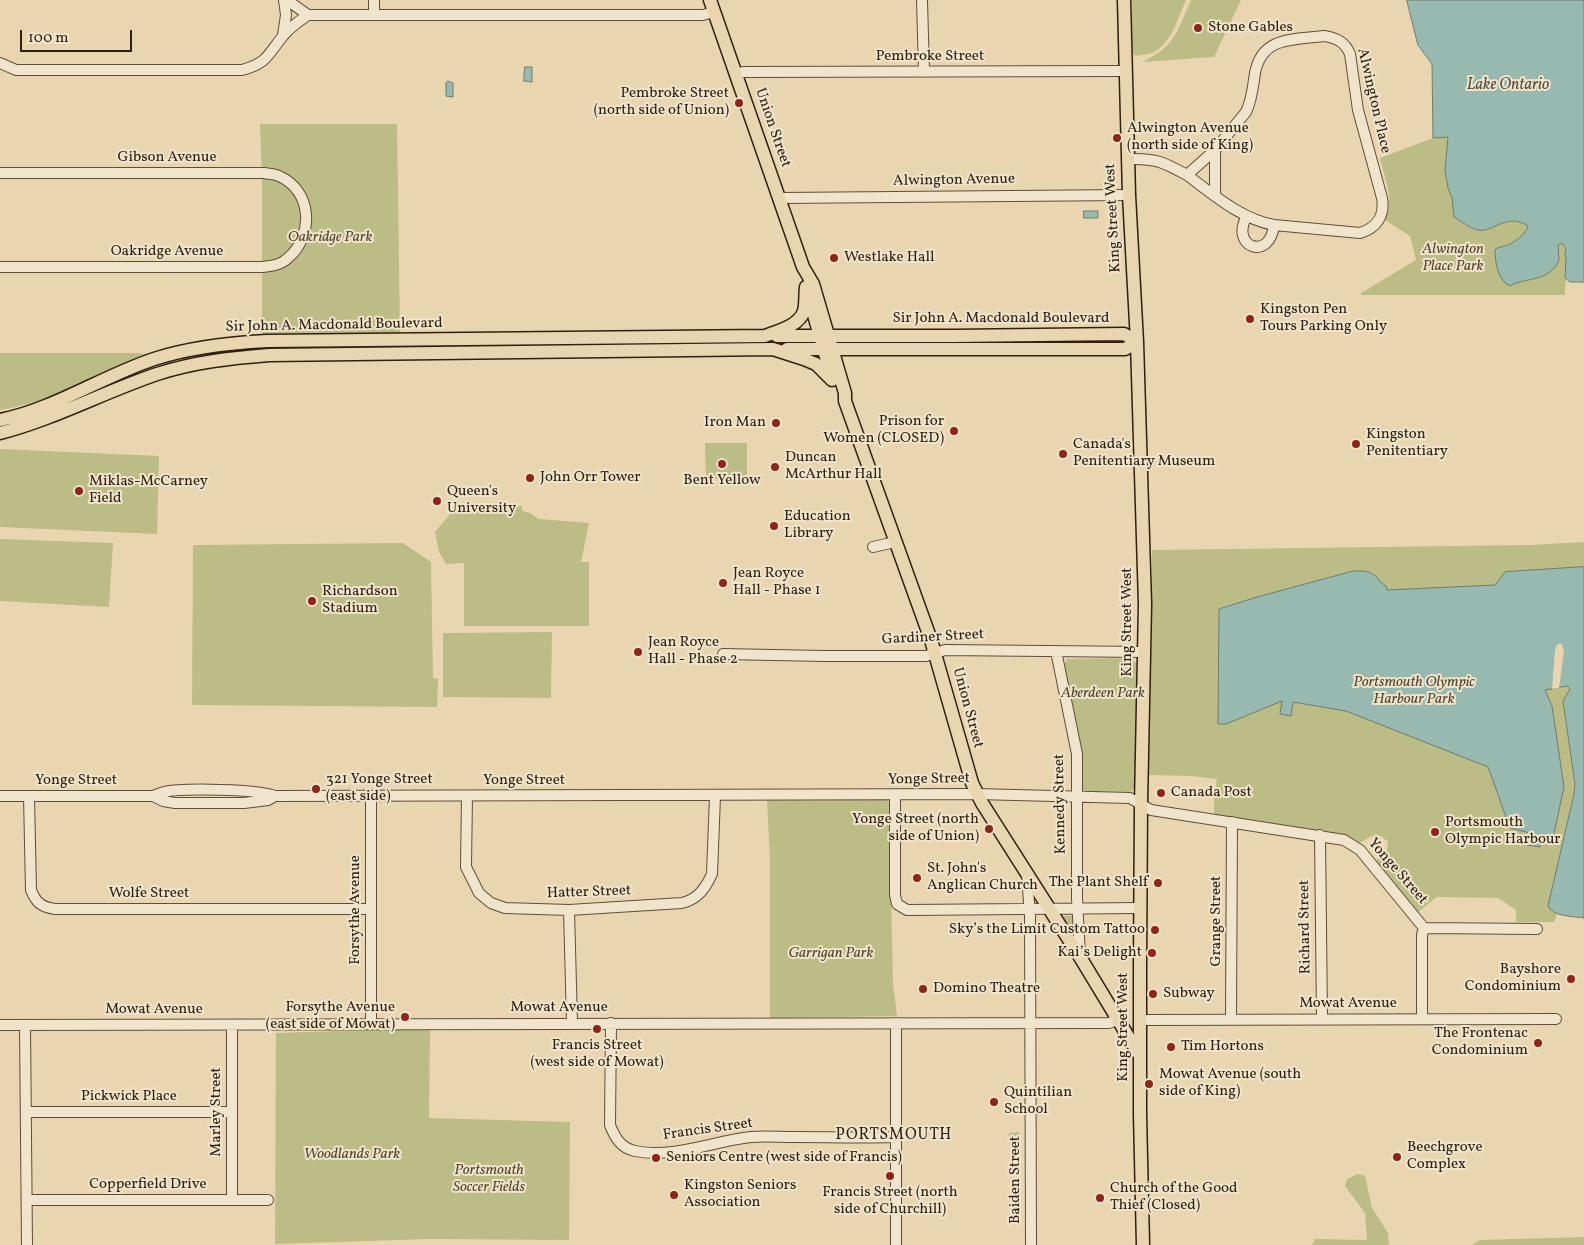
<!DOCTYPE html>
<html>
<head>
<meta charset="utf-8">
<style>
	body { margin:0 }
	#map { position:relative; width:1584px; height:1245px; overflow:hidden; background:#e9d6b0; font-family:Vollkorn,serif }
	canvas { display:block }
	.scale { position:absolute; left:20px; top:30px; width:112px; height:22px; box-sizing:border-box; border:2px solid #302010; border-top:0; padding-left:6px; font-size:15px; line-height:18px; white-space:nowrap; color:#302010; -webkit-text-stroke:4px #f1e4cc; paint-order:stroke }
</style>
</head>
<body>
<div id="map">
<canvas width="1584" height="1245"></canvas>
<div class="scale">100 m</div>
</div>
<script>
const context = document.querySelector('canvas').getContext('2d');
context.lineJoin = 'round';
function fill(path, color) {
  context.fillStyle = color;
  context.fill(path, 'evenodd');
}
function strokePath(path, color, width, dash) {
  context.strokeStyle = color;
  context.lineWidth = width;
  context.lineCap = dash ? 'butt' : 'round';
  context.setLineDash(dash || []);
  context.stroke(path);
}
function drawText(font, color, halo, rows, align = 'center') {
  context.font = font + ' Vollkorn,serif';
  context.lineWidth = 4;
  context.setLineDash([]);
  context.textBaseline = 'middle';
  context.strokeStyle = halo;
  context.fillStyle = color;
  for (const [text, x, y, turn = 0] of rows) {
    context.save();
    context.translate(x, y);
    context.rotate((+turn || 0) * Math.PI / 180);
    context.textAlign = isNaN(turn) ? turn : align;
    if (halo) context.strokeText(text, 0, 0);
    context.fillText(text, 0, 0);
    context.restore();
  }
}
const green = new Path2D(`
	M1132 0H1186C1178 17 1173 40 1156 51 1151 54 1142 55 1136 56L1132 52Z
	M1191 0H1241L1214 57 1142 62C1175 47 1177 31 1191 0Z
	M260 124H397L400 334 262 337V180Z
	M1449 137 1445 170 1448 188 1452 198 1454 217C1460 220 1473 230 1478 230 1496 232 1507 213 1528 226 1525 238 1510 244 1499 248 1492 265 1500 273 1510 286 1528 275 1546 285 1555 260 1557 254 1559 250 1558 244L1562 243C1570 256 1565 279 1565 295H1361V293L1416 260 1410 236 1385 220C1395 199 1385 180 1380 158L1433 138Z
	M0 353H139L150 355C101 374 53 402 0 410Z
	M705 443H747V479H706Z
	M0 449 159 456 157 534 0 527Z
	M522 506V511L530 513 539 519 589 523 581 562H589V626H464V563L446 564 439 552 435 532 455 508Z
	M0 539 113 543 109 607 0 601Z
	M1584 542V619L1570 684 1571 689 1563 701 1575 784 1574 794 1550 910 1557 914 1554 922H1516V910L1498 898 1437 897 1418 912 1376 861 1387 850 1388 842C1377 831 1372 836 1360 843L1347 837 1316 831 1214 815V799L1217 779 1191 776 1146 775 1152 631V550L1530 545Z
	M403 543 431 562 433 678 438 679 437 707 192 705 193 545Z
	M552 632 551 698 443 697V633Z
	M1129 658 1136 663V699L1137 701 1135 786 1131 792 1084 791 1081 785 1064 665 1067 659Z
	M767 800 887 801 889 803 893 983 897 1016 770 1018V859Z
	M1064 916H1073V933H1071L1062 919Z
	M430 1028 429 1118 570 1122 569 1240 429 1239 275 1244 276 1033Z
	M1019 1132V1146H1010L1009 1133Z
	M1358 1174 1365 1176 1372 1208 1388 1233 1389 1245H1312L1315 1239 1367 1240 1365 1213 1345 1186 1347 1179Z
	M1584 1237V1245H1472L1480 1240Z`);
const water = new Path2D(`
	M1407 0H1584V282H1570L1565 278 1566 256 1564 254 1566 252 1565 247 1562 243 1558 245 1559 260C1550 282 1526 277 1510 286 1498 281 1495 262 1495 250L1497 248C1509 246 1524 238 1528 226 1506 212 1494 233 1478 230 1471 229 1461 221 1454 217L1452 198 1448 188 1445 170 1448 137 1433 138 1432 64 1418 45Z
	M525 67H532V82L524 81Z
	M448 81 453 83V97L446 96V83Z
	M1084 211H1098V218H1084Z
	M1584 567V918C1573 916 1553 917 1548 906L1574 794 1575 784 1563 701 1570 689 1567 686 1545 690 1552 706 1564 787 1553 838 1543 836 1540 847 1527 845 1530 833 1510 828 1488 767 1346 711 1293 702 1291 716 1280 714 1282 701 1226 724H1218L1219 609 1257 597 1353 571C1360 571 1368 570 1374 575 1379 578 1380 583 1386 586L1387 590 1495 585 1505 572Z`);
const pier = new Path2D(`
	M1561 643 1564 651 1559 688 1552 689 1555 650 1557 645Z`);
const minor = new Path2D(`
	M287 0 308 15H703L714 12
	M374 0V15
	M922 0 924 72
	M283 35 286 15 284 0
	M1324 36C1337 38 1345 42 1350 54L1358 110 1382 198C1385 215 1377 228 1360 233L1274 225C1241 219 1214 195 1187 175L1215 150 1246 112C1252 100 1253 86 1255 73 1262 36 1293 40 1324 36Z
	M0 63 16 70H242C268 63 268 54 283 36 290 27 299 21 308 15
	M736 73 745 72 1125 71
	M1128 159C1156 158 1163 162 1187 175
	M0 173H264C269 174 275 174 279 176 313 191 314 236 288 258 281 265 272 266 262 267H0
	M1215 195V150
	M779 198 1129 195
	M1247 216C1229 247 1270 262 1274 225
	M873 547 895 542
	M1056 651 1077 754V898L1080 956
	M723 654 824 656H926L945 650 1145 652
	M895 795V895L897 904 907 910 1140 908
	M0 796H153C156 795 160 793 164 792 181 788 260 789 275 796L977 794 1130 798 1151 810 1344 840 1360 850 1424 928
	M29 796 31 890C36 903 42 907 55 909H370
	M153 796 163 801 175 803H244L268 800 275 796
	M371 796V1024
	M467 796 466 867 479 893 491 903 505 908 569 910 682 903C698 899 705 889 712 874L715 796
	M1320 835 1322 1019
	M1027 875 1030 916 1031 1245
	M569 910 572 1023
	M1424 928 1537 929
	M1422 1019V935L1424 928
	M1140 1020 1556 1019
	M1231 1020 1232 822
	M611 1023 610 1125C615 1138 621 1148 635 1151 673 1159 713 1141 751 1137 765 1136 779 1137 793 1137 827 1137 861 1138 896 1137
	M0 1025 1109 1023 1117 1020
	M25 1025 27 1245
	M27 1112H232
	M27 1200H268
	M232 1200V1025
	M896 1245V1023`);
const major = new Path2D(`
	M710 0 803 267 813 284 845 393V401L931 640 972 783 982 803 1080 957 1140 1056
	M1124 0 1129 195 1137 342 1145 604 1141 804 1140 967V1114L1143 1245
	M810 301 832 378
	M777 336H954L1124 334 1137 342
	M787 349H1125L1137 342
	M0 420C52 410 103 376 154 359 191 347 228 343 267 341L765 336C778 331 799 326 804 311 806 304 805 295 806 287
	M0 433C54 419 104 392 157 374 194 362 231 358 269 355L773 349 804 359 816 364 832 380`);
const markers = [
	[1198,28,5,"#8f2418"],
	[739,103,5,"#8f2418"],
	[1117,138,5,"#8f2418"],
	[834,258,5,"#8f2418"],
	[1250,319,5,"#8f2418"],
	[776,423,5,"#8f2418"],
	[954,431,5,"#8f2418"],
	[1356,444,5,"#8f2418"],
	[1063,454,5,"#8f2418"],
	[722,464,5,"#8f2418"],
	[775,467,5,"#8f2418"],
	[530,478,5,"#8f2418"],
	[79,491,5,"#8f2418"],
	[437,501,5,"#8f2418"],
	[774,526,5,"#8f2418"],
	[723,583,5,"#8f2418"],
	[312,601,5,"#8f2418"],
	[638,652,5,"#8f2418"],
	[316,789,5,"#8f2418"],
	[1161,793,5,"#8f2418"],
	[989,829,5,"#8f2418"],
	[1435,832,5,"#8f2418"],
	[917,878,5,"#8f2418"],
	[1158,883,5,"#8f2418"],
	[1155,930,5,"#8f2418"],
	[1152,953,5,"#8f2418"],
	[1571,979,5,"#8f2418"],
	[923,989,5,"#8f2418"],
	[1153,994,5,"#8f2418"],
	[405,1017,5,"#8f2418"],
	[597,1029,5,"#8f2418"],
	[1538,1043,5,"#8f2418"],
	[1171,1047,5,"#8f2418"],
	[1149,1084,5,"#8f2418"],
	[994,1102,5,"#8f2418"],
	[1397,1157,5,"#8f2418"],
	[656,1158,5,"#8f2418"],
	[890,1176,5,"#8f2418"],
	[674,1195,5,"#8f2418"],
	[1100,1198,5,"#8f2418"]
];
const poiNames = [
	["Stone Gables",1208,28],
	["Pembroke Street",729,94,"right"],
	["(north side of Union)",729,111,"right"],
	["Alwington Avenue",1127,129],
	["(north side of King)",1127,146],
	["Westlake Hall",844,258],
	["Kingston Pen",1260,310],
	["Tours Parking Only",1260,327],
	["Prison for",944,422,"right"],
	["Women (CLOSED)",944,439,"right"],
	["Iron Man",766,423,"right"],
	["Kingston",1366,435],
	["Penitentiary",1366,452],
	["Canada's",1073,445],
	["Penitentiary Museum",1073,462],
	["Duncan",785,458],
	["McArthur Hall",785,475],
	["John Orr Tower",540,478],
	["Bent Yellow",722,481,"center"],
	["Miklas-McCarney",89,482],
	["Field",89,499],
	["Queen's",447,492],
	["University",447,509],
	["Education",784,517],
	["Library",784,534],
	["Jean Royce",733,574],
	["Hall - Phase 1",733,591],
	["Richardson",322,592],
	["Stadium",322,609],
	["Jean Royce",648,643],
	["Hall - Phase 2",648,660],
	["321 Yonge Street",326,780],
	["(east side)",326,797],
	["Canada Post",1171,793],
	["Yonge Street (north",979,820,"right"],
	["side of Union)",979,837,"right"],
	["Portsmouth",1445,823],
	["Olympic Harbour",1445,840],
	["St. John's",927,869],
	["Anglican Church",927,886],
	["The Plant Shelf",1148,883,"right"],
	["Sky’s the Limit Custom Tattoo",1145,930,"right"],
	["Kai’s Delight",1142,953,"right"],
	["Bayshore",1561,970,"right"],
	["Condominium",1561,987,"right"],
	["Domino Theatre",933,989],
	["Subway",1163,994],
	["Forsythe Avenue",395,1008,"right"],
	["(east side of Mowat)",395,1025,"right"],
	["The Frontenac",1528,1034,"right"],
	["Condominium",1528,1051,"right"],
	["Francis Street",597,1046,"center"],
	["(west side of Mowat)",597,1063,"center"],
	["Tim Hortons",1181,1047],
	["Mowat Avenue (south",1159,1075],
	["side of King)",1159,1092],
	["Quintilian",1004,1093],
	["School",1004,1110],
	["Beechgrove",1407,1148],
	["Complex",1407,1165],
	["Seniors Centre (west side of Francis)",666,1158],
	["Kingston Seniors",684,1186],
	["Association",684,1203],
	["Church of the Good",1110,1189],
	["Thief (Closed)",1110,1206],
	["Francis Street (north",890,1193,"center"],
	["side of Churchill)",890,1210,"center"]
];
const streetNames = [
	["Pembroke Street",930,57],
	["Alwington Place",1373,101,77],
	["Union Street",772,128,71],
	["Gibson Avenue",167,158],
	["Alwington Avenue",954,181,-1],
	["King Street West",1114,218,-93],
	["Oakridge Avenue",167,252],
	["Sir John A. Macdonald Boulevard",1001,319],
	["Sir John A. Macdonald Boulevard",334,326,-1],
	["King Street West",1128,622,-90],
	["Gardiner Street",933,638,-3],
	["Union Street",967,708,75],
	["Yonge Street",929,780,-1],
	["Yonge Street",76,781],
	["Yonge Street",524,781],
	["Kennedy Street",1061,804,-91],
	["Yonge Street",1397,872,49],
	["Hatter Street",589,893,-2],
	["Wolfe Street",149,894],
	["Forsythe Avenue",356,910,-90],
	["Grange Street",1217,921,-90],
	["Richard Street",1306,927,-91],
	["Mowat Avenue",1348,1004],
	["Mowat Avenue",559,1008],
	["Mowat Avenue",154,1010],
	["King Street West",1124,1027,-90],
	["Pickwick Place",129,1097],
	["Marley Street",217,1112,-90],
	["Francis Street",708,1130,-8],
	["Baiden Street",1016,1180,-90],
	["Copperfield Drive",148,1185]
];
const parkNames = [
	["Oakridge Park",330,238],
	["Alwington",1453,250],
	["Place Park",1453,267],
	["Portsmouth Olympic",1414,683],
	["Harbour Park",1414,700],
	["Aberdeen Park",1103,694],
	["Garrigan Park",831,954],
	["Woodlands Park",352,1155],
	["Portsmouth",489,1171],
	["Soccer Fields",489,1188]
];
const waterNames = [
	["Lake Ontario",1508,86]
];
const neighbourhoodNames = [
	["PORTSMOUTH",894,1136]
];
fill(green, '#bcbc87');
fill(water, '#97b9af');
strokePath(water, '#6e7c6f', 1);
fill(pier, '#e9d6b0');
strokePath(minor, '#5e4e38', 12);
strokePath(major, '#302010', 15);
strokePath(minor, '#f1e4cc', 10);
strokePath(major, '#e9d6b0', 12);
for (const [x, y, r, color] of markers) {
  const dot = new Path2D();
  dot.arc(x, y, r, 0, 2 * Math.PI);
  context.fillStyle = color;
  context.fill(dot);
  strokePath(dot, '#f1e4cc', 2);
}
drawText('15px', '#302010', '#f1e4cc', poiNames, 'left');
drawText('15px', '#302010', '#f1e4cc', streetNames);
drawText('italic 15px', '#53472e', '#f1e4cc', parkNames);
drawText('italic 16px', '#4f4e40', '#f1e4cc', waterNames);
context.letterSpacing = '1px';
drawText('16px', '#302010', '#f1e4cc', neighbourhoodNames);
context.letterSpacing = '0px';
</script>
</body>
</html>
